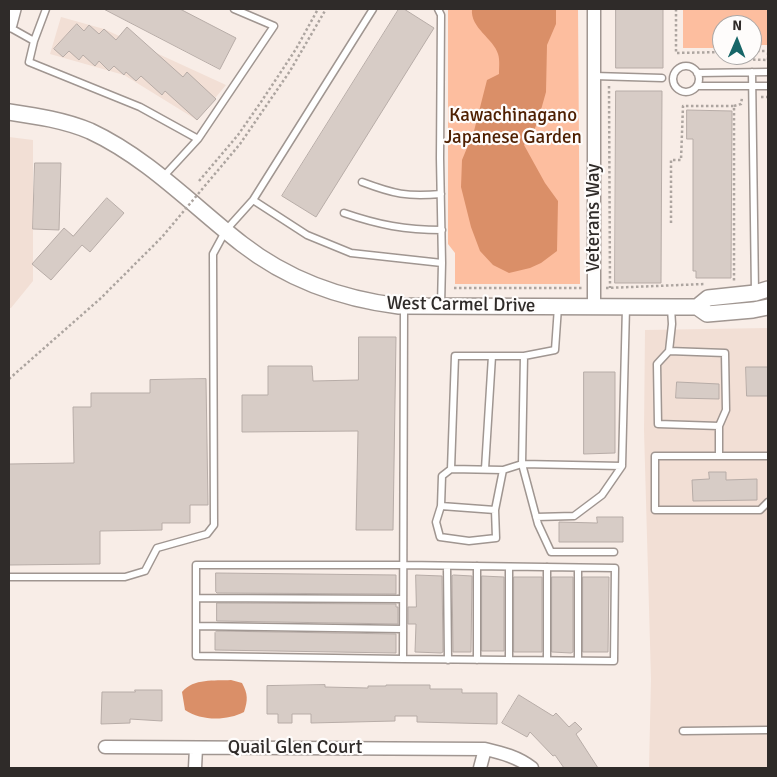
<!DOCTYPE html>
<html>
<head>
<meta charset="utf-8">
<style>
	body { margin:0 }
	#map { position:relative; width:777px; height:777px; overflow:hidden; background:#f8ede7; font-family:Signika,sans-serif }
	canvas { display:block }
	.frame { position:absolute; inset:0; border:10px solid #2f2b29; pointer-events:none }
	.north { position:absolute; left:712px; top:15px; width:50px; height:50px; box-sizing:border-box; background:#fefcfb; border:1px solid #aba8a7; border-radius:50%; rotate:1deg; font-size:14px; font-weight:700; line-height:20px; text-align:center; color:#2f2b29 }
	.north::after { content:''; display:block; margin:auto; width:18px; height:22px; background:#176668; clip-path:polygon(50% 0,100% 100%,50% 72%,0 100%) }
</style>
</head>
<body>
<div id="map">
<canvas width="777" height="777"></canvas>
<div class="frame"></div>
<div class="north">N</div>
</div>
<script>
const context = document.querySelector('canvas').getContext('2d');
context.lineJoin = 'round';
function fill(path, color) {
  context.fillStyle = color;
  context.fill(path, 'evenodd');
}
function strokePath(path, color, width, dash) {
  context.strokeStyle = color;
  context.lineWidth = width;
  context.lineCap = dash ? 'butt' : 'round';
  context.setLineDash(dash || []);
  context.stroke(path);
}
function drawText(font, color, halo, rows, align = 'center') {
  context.font = font + ' Signika,sans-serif';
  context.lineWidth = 4.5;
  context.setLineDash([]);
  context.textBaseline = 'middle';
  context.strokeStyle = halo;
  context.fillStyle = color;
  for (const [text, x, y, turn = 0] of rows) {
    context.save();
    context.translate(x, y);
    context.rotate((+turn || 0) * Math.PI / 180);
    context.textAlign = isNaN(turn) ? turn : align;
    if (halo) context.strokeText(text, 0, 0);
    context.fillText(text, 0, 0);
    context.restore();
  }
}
const built = new Path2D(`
	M61 17 104 29 226 85 197 120 124 75 50 54Z
	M9 137 33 140V281L11 308H9Z
	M768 328V768H649L651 679 644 430 645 330Z`);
const green = new Path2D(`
	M448 9H578L580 284H455V253L448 244Z
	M683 9H768V45H759V48H752V25H722V48H683Z`);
const water = new Path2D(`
	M472 9H556V24L547 45 546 92 539 117 534 131 524 145 545 183 558 201 557 251 541 263 530 268 509 273 493 265 480 251 471 227 461 187 462 160 474 131 487 80 499 74C499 68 500 60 498 54 494 39 470 28 472 9Z
	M231 680 242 683C248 694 248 700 244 712 227 721 201 721 185 710L182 692C194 678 214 681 231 680Z`);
const building = new Path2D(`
	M104 9H180L236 38 220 69Z
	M399 9H404L434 28 316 217 282 196Z
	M616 9H663V68H616Z
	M77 24 84 31 89 25 99 34 104 29 116 40 127 27 183 77 187 72 216 99 197 120 165 91 162 95 141 76 136 81 126 72 124 75 114 66 109 71 99 61 95 66 83 55 79 60 69 51 63 57 54 49Z
	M616 91H662L661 283H615Z
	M687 110 732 111 731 278H696V271H693V139H687Z
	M35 163H61L59 230 33 229Z
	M107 198 124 213 90 252 82 245 51 280 32 264 64 228 73 236Z
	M359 337H396L393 530H356L358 431 242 432V395H268V366H312L313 381 358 380Z
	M746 367H768V396H747Z
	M584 372H615V453L584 454Z
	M206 379 208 505H190V523H162V530L100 531V564L9 565V464L74 463 73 407H91V393H150V380Z
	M677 382 719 384V399L676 398Z
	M709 472H726V480L757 479V500L693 501 692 480 709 479Z
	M597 517H623V542H559V522L597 523Z
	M216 573 396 575V594L217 593 216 592Z
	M416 575 442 576 443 652 441 653 415 652 416 624H408V607H416Z
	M454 575 472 576 471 652H453L452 576Z
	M482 576 504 577V651H482Z
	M514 577H542V652H514Z
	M552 577H573V652L571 653 552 652Z
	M583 577H609L608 652H583Z
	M217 603 396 604V607H398V624L217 621Z
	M217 631 396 634V653L215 650V633Z
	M325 685V687L368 688V686H386V685H430V689H462V693H497V724L417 722V716H395V721L311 723V714H292V723H278V714H267V686Z
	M135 690H162V721L130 719V723L101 724 102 692H135Z
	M519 695 553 716 556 713 569 727 575 722 582 729 576 734 598 768H564L555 755 553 756 530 732 527 737 502 723Z`);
const path = new Path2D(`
	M676 9V53L722 52
	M752 51H768
	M730 55 733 59 768 60V51
	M609 86 610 288
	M761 97H768
	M734 106 741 104 742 98
	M199 181 238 135 261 102 296 49 318 9
	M671 223V160H681L683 106H734V282
	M454 288H583
	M606 288 705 284`);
const service = new Path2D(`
	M438 9 441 15 440 158 442 263
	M9 27 34 41 29 62 140 107 198 139 274 26 234 9
	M34 41 46 9
	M673 79a13 13 0 1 1 26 0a13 13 0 1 1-26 0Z
	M752 72 755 293
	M697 73 768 72
	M594 76 662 78
	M698 86H768
	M163 177 198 139
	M362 182C394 194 407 197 441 194
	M253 200 307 235 351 253 442 263 441 306
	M344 213C379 225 405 230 442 230
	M558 307 555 350 524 356 522 464 622 466 626 307
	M671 308 672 324 669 351 657 364 658 424 719 426
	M669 351 725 353 726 410 719 426V456
	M524 356H455L451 469 503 470 522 464 538 524 551 552H614
	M768 456H655V510H760L768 502
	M451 469 442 476 441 506 436 522 440 537 469 541 496 538 495 510 503 470
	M485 469 492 356
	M441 506 495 510
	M536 517 574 516 602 495 622 466
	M196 565H404L615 568 614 661 403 659 196 656Z
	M447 566 448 660
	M9 577H125L145 571 157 548 207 534 214 525 213 254 226 230 253 200 373 9
	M196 598 403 599
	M196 626 403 629
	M403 659 404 307
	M477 660V566
	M509 660V567
	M547 660V567
	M578 660V568
	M683 731 768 730`);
const minor = new Path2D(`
	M594 9V307
	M105 747 485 749C502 753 518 757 532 768
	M195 768 196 748
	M480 768 485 749`);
const tertiary = new Path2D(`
	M9 24 13 9
	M9 112C36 116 64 120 90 131 148 158 192 205 242 244 287 279 342 299 399 306L677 307H697L707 314 753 310 768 307
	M697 307 708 298 755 293 768 289`);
const pathBridge = new Path2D(`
	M9 379 101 298 162 237 240 144 290 71 326 9`);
const parkNames = [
	["Kawachinagano",513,116],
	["Japanese Garden",513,138]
];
const streetNames = [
	["Veterans Way",594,218,-90],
	["West Carmel Drive",461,305,1],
	["Quail Glen Court",295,748]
];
fill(built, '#f2dfd5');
fill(green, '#fdbe9f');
fill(water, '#da8f68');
fill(building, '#d7ccc6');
strokePath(building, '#b7aca7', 1);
strokePath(service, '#a09691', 9);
strokePath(minor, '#a09691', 15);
strokePath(tertiary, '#a09691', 18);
strokePath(path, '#ada5a0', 2.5, [2.5, 2.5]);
strokePath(service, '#fff', 6);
strokePath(minor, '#fff', 12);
strokePath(tertiary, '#fff', 15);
strokePath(pathBridge, '#ada5a0', 2.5, [2.5, 2.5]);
drawText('19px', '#4f2002', '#fefcfb', parkNames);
drawText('19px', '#2f2b29', '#fefcfb', streetNames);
</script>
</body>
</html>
